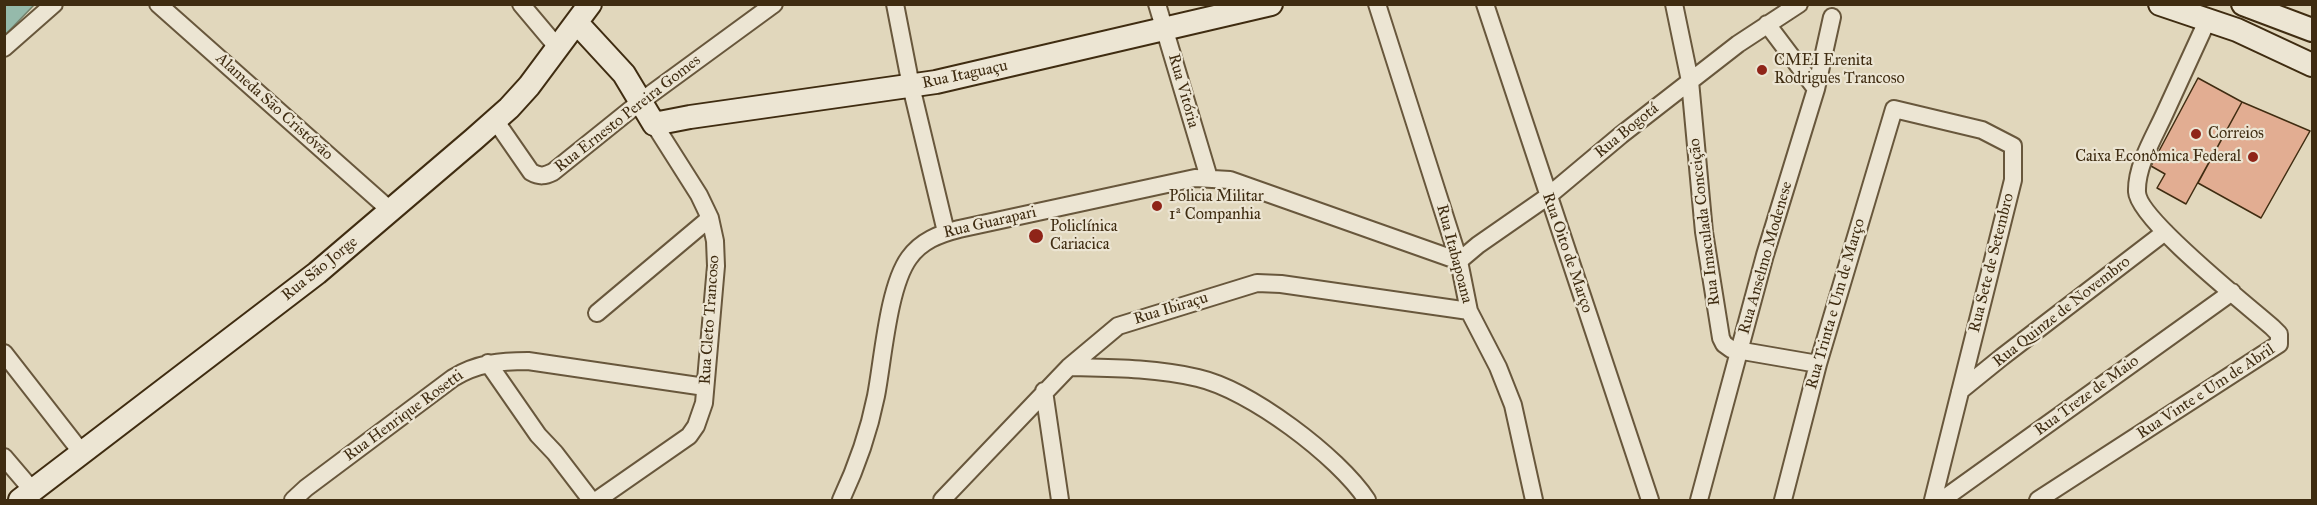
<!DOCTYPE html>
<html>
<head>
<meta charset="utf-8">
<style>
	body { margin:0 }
	#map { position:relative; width:2317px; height:505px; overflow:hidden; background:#e1d7bc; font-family:"IM FELL Great Primer",serif }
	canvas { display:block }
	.frame { position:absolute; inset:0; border:6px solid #3f2c11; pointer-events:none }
</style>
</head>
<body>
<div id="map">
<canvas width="2317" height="505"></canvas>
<div class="frame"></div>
</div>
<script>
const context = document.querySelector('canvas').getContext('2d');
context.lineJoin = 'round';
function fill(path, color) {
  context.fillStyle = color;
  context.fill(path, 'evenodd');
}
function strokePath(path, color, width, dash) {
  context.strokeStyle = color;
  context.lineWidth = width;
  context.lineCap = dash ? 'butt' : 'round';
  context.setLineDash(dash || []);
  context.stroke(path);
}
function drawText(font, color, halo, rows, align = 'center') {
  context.font = font + ' "IM FELL Great Primer",serif';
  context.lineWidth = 4.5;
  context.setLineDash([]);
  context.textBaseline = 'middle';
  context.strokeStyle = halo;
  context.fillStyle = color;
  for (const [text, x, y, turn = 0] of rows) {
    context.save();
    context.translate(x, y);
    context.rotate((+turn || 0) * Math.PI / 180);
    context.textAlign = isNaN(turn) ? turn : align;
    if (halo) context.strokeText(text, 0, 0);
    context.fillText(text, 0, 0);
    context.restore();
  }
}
const water = new Path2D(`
	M5 4 34 5 5 35 4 5Z`);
const building = new Path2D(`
	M2198 78 2242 102 2186 204 2157 188 2165 174 2151 166Z
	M2242 102 2310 131 2261 218 2198 183Z`);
const street = new Path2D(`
	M158 4 390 210
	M521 4 558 48
	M895 4 911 86 946 232
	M1157 4 1209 178
	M1377 4 1459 261 1469 311 1498 367 1513 405 1534 500
	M1485 4 1650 500
	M1674 4 1690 81 1704 232 1721 338 1724 344 1731 349 1818 364
	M1767 24 1816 89
	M4 48 54 4
	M495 120 531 172C540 177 545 176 553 172L640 102 774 4
	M597 313 710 218
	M4 353 82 453
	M488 363 538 435 555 453 591 500
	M1069 367C1112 368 1156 368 1198 378 1250 390 1338 456 1367 500
	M1044 391 1060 500
	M1960 391 2002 357 2165 232
	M4 457 33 491
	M293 500 306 488 453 378C477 363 501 361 528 361L705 387
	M597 500 689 436 696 426 704 403 716 266 715 241 710 218 699 195 654 124
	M841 500C856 468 869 431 876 396 883 360 888 287 909 258 921 241 939 234 959 229L1195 178 1230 180 1459 261 1478 245 1547 197 1621 135 1738 44 1799 4
	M942 500 1069 367 1118 326 1257 283 1281 284 1469 311
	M1699 500 1765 255 1816 89 1832 17
	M1783 500 1818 364 1894 109 1982 130 2013 146V180L1933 500
	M1942 500 2232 292
	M2038 500 2279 344V334L2272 327C2247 305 2138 219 2137 192 2136 166 2154 137 2164 115 2179 83 2193 51 2208 19`);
const secondary = new Path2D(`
	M2160 4 2237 30 2312 65
	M2243 4 2312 30
	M577 23 624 74 654 124 690 117 936 82 1271 4
	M20 500 317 273 474 139 509 108 529 86 590 4`);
const markers = [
	[1762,70,6,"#8f2418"],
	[2196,134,6,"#8f2418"],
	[2253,157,6,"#8f2418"],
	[1157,206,6,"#8f2418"],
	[1036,236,8,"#8f2418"]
];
const poiNames = [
	["CMEI Erenita",1774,61],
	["Rodrigues Trancoso",1774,79],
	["Correios",2208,134],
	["Caixa Econômica Federal",2241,157,"right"],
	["Policia Militar",1169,197],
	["1ª Companhia",1169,215],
	["Policlínica",1050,227],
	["Cariacica",1050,245]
];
const streetNames = [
	["Rua Itaguaçu",965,75,-12],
	["Rua Vitória",1183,91,74],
	["Alameda São Cristóvão",274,107,42],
	["Rua Ernesto Pereira Gomes",628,114,-38],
	["Rua Bogotá",1627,131,-39],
	["Rua Imaculada Conceição",1705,222,-97],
	["Rua Guarapari",990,223,-13],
	["Rua Oito de Março",1567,253,71],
	["Rua Itabapoana",1454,254,75],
	["Rua Anselmo Modenese",1766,258,-74],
	["Rua Sete de Setembro",1992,263,-76],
	["Rua São Jorge",320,269,-39],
	["Rua Trinta e Um de Março",1836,304,-74],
	["Rua Ibiraçu",1171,309,-17],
	["Rua Quinze de Novembro",2062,312,-38],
	["Rua Cleto Trancoso",710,320,-86],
	["Rua Vinte e Um de Abril",2206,392,-33],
	["Rua Treze de Maio",2087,396,-36],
	["Rua Henrique Rosetti",404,416,-36]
];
fill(water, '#95baab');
strokePath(water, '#73816d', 1.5);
fill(building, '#e2ad92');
strokePath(building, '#3f2c11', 1.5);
strokePath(street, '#68573c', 20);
strokePath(secondary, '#3f2c11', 26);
strokePath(street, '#ece5d3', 16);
strokePath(secondary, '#ece5d3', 22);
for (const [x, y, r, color] of markers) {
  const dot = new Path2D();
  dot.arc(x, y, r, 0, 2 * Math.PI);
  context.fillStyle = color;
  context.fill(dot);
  strokePath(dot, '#ece5d3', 2);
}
drawText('16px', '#3f2c11', '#ece5d3', poiNames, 'left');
drawText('16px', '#3f2c11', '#ece5d3', streetNames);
</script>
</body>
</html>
